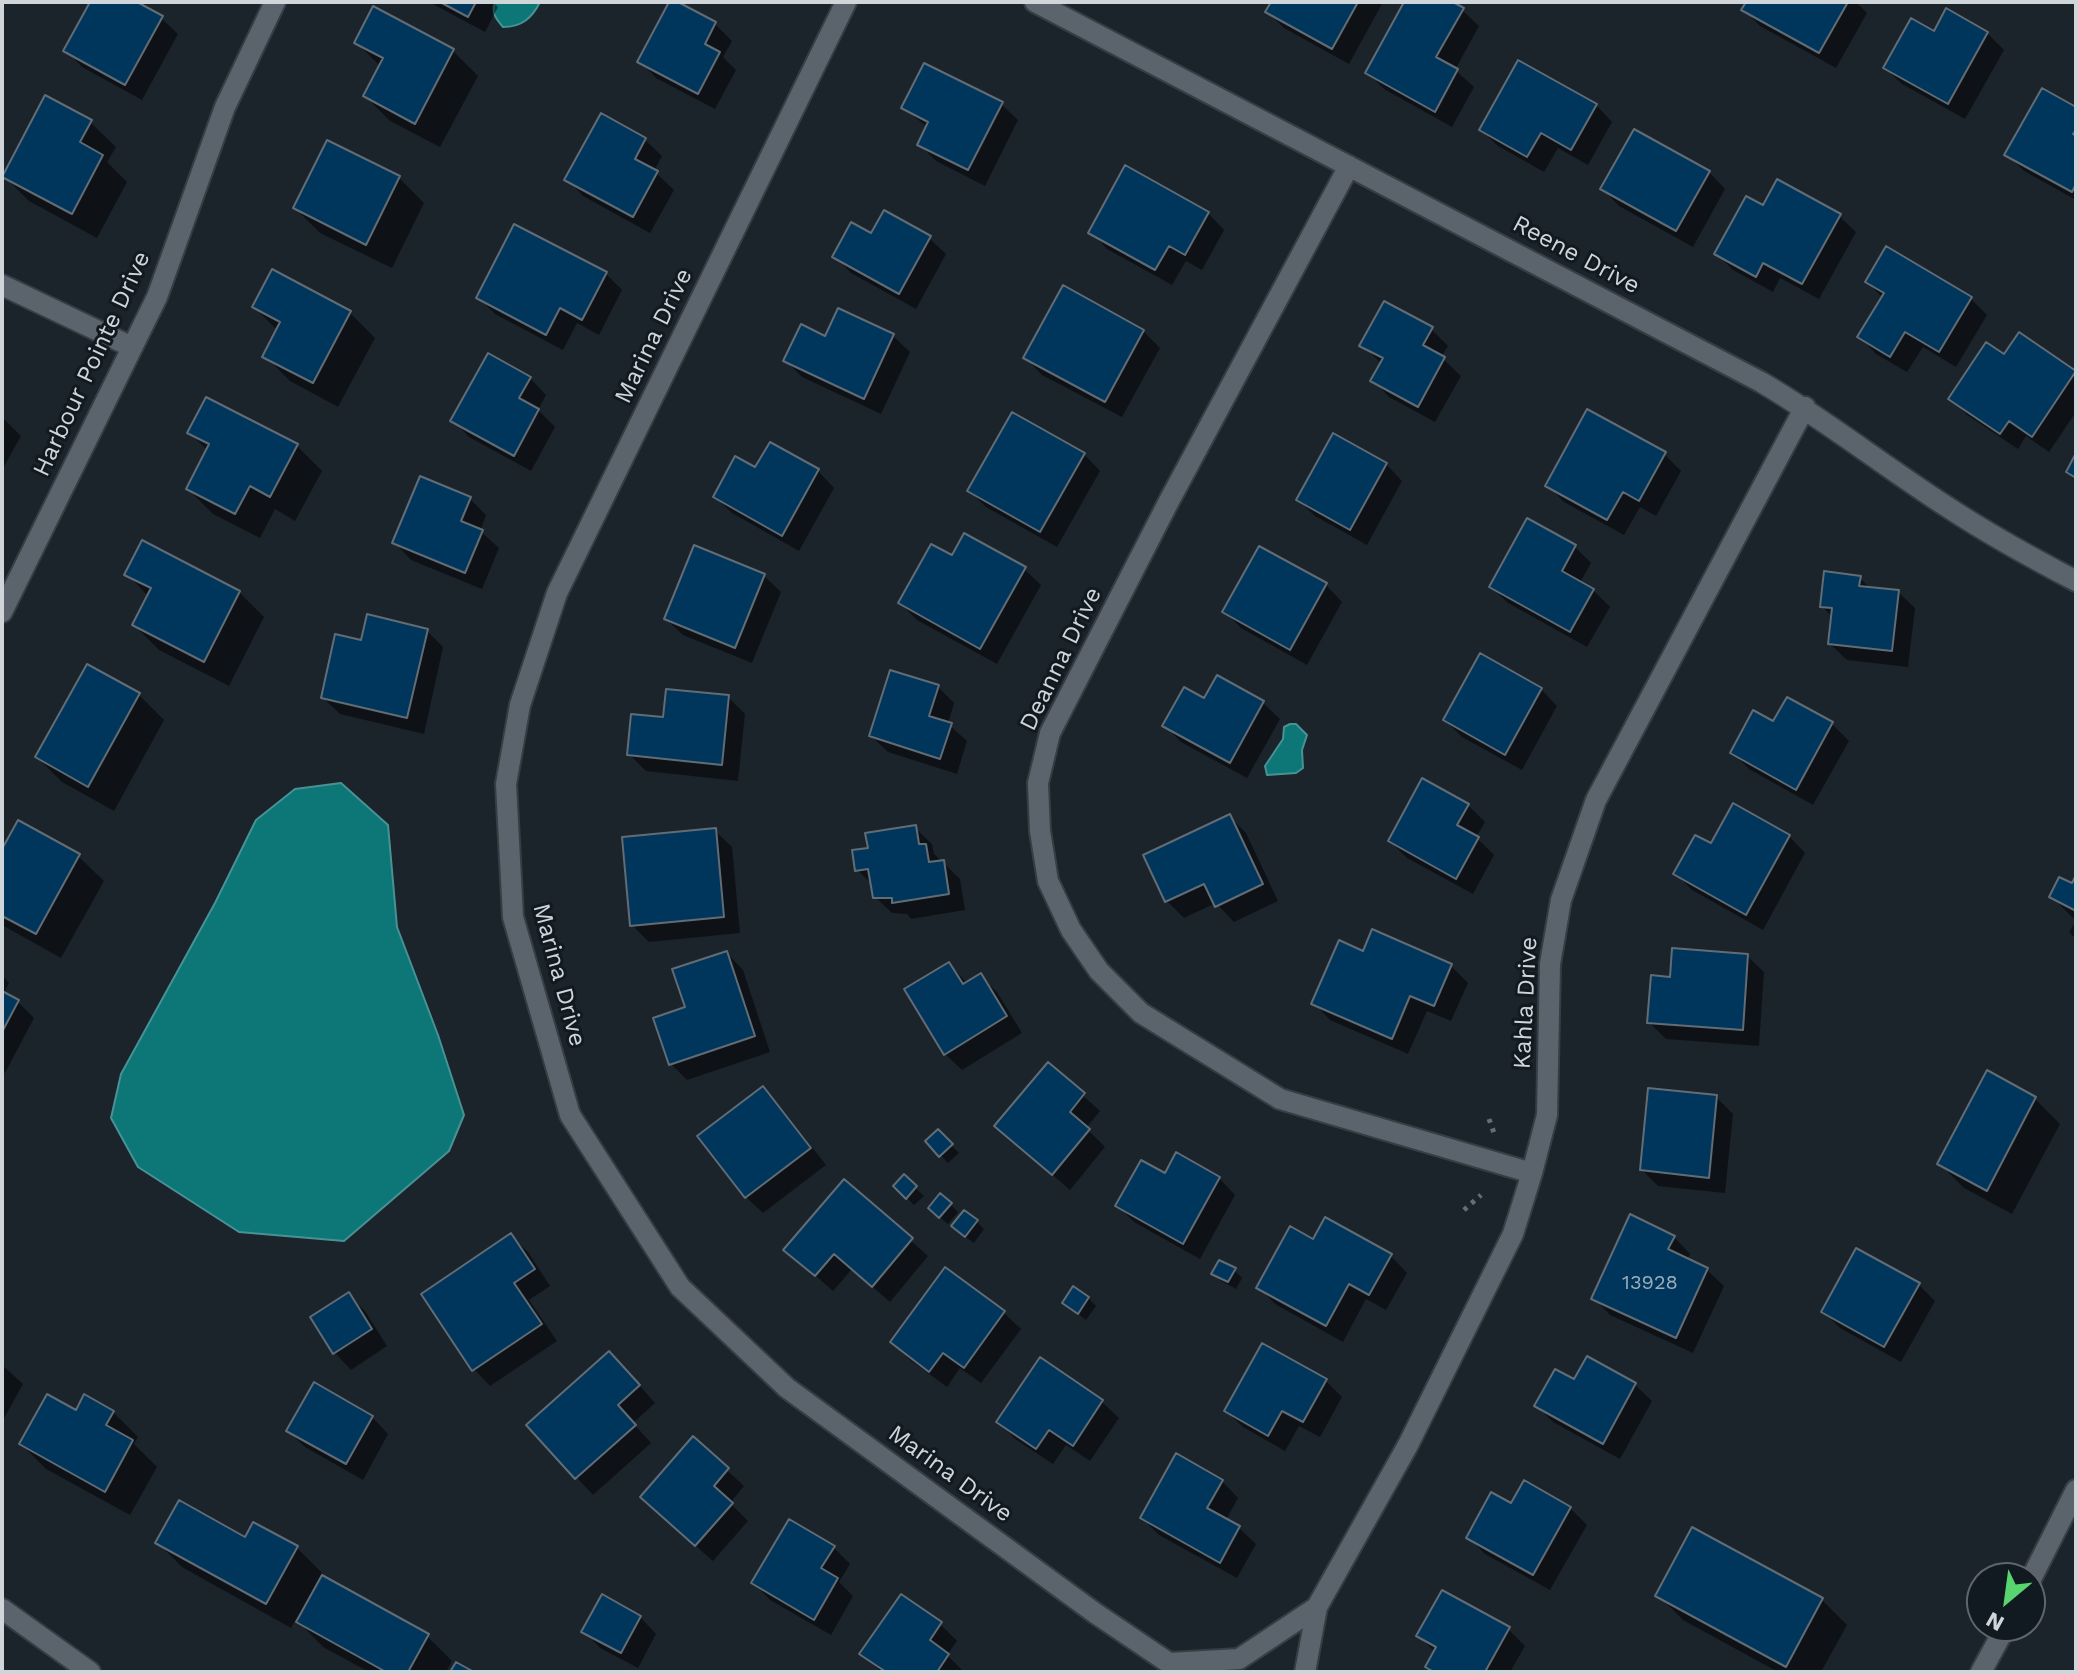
<!DOCTYPE html>
<html>
<head>
<meta charset="utf-8">
<style>
	body { margin:0 }
	#map { position:relative; width:2078px; height:1674px; overflow:hidden; background:#1b232b; font-family:"Work Sans",sans-serif }
	canvas { display:block }
	.frame { position:absolute; inset:0; border:4px solid #d0d5da; pointer-events:none }
	.north { position:absolute; left:1966px; top:1562px; width:80px; height:80px; box-sizing:border-box; background:#121a21; border:2px solid #5e656b; border-radius:50%; rotate:209deg; font-size:22px; font-weight:700; line-height:32px; text-align:center; color:#d0d5da }
	.north::after { content:''; display:block; margin:auto; width:28px; height:36px; background:#59d56f; clip-path:polygon(50% 0,100% 100%,50% 72%,0 100%) }
</style>
</head>
<body>
<div id="map">
<canvas width="2078" height="1674"></canvas>
<div class="frame"></div>
<div class="north">N</div>
</div>
<script>
const context = document.querySelector('canvas').getContext('2d');
context.lineJoin = 'round';
function fill(path, color) {
  context.fillStyle = color;
  context.fill(path, 'evenodd');
}
function strokePath(path, color, width, dash) {
  context.strokeStyle = color;
  context.lineWidth = width;
  context.lineCap = dash ? 'butt' : 'round';
  context.setLineDash(dash || []);
  context.stroke(path);
}
function drawText(font, color, halo, rows, align = 'center') {
  context.font = font + ' "Work Sans",sans-serif';
  context.lineWidth = 6;
  context.setLineDash([]);
  context.textBaseline = 'middle';
  context.strokeStyle = halo;
  context.fillStyle = color;
  for (const [text, x, y, turn = 0] of rows) {
    context.save();
    context.translate(x, y);
    context.rotate((+turn || 0) * Math.PI / 180);
    context.textAlign = isNaN(turn) ? turn : align;
    if (halo) context.strokeText(text, 0, 0);
    context.fillText(text, 0, 0);
    context.restore();
  }
}
const water = new Path2D(`
	M495 2H540C532 18 522 27 503 27 496 19 491 13 495 2Z
	M1290 724H1296L1307 735 1302 750 1303 768 1296 773 1267 775 1265 766 1283 739 1284 727Z
	M341 783 388 825 397 927 438 1035 464 1115 449 1151 344 1241 239 1232 138 1167 111 1118 121 1074 215 903 256 820 295 789Z`);
const shadow = new Path2D(`
	M93 2H133L161 18 178 34 142 100 82 67 66 50Z
	M429 2H493L498 7 485 32Z
	M671 2 715 24 732 41 723 57 736 70 715 109 656 78 640 61Z
	M1273 2H1383L1349 64 1284 28 1268 12Z
	M1406 2H1449L1462 10 1479 26 1455 70 1474 87 1452 127 1384 89 1367 72Z
	M1748 2H1856L1867 13 1836 68 1760 26 1744 10Z
	M1935 33H1987L2004 50 1965 119 1902 84 1885 68Z
	M357 43 453 51 478 76 440 147 390 121 365 96 381 67Z
	M1001 104 1018 120 985 186 936 161 919 144 928 128 904 108Z
	M1596 105 1612 122 1588 165 1558 148 1544 172 1498 146 1481 130Z
	M2076 109V200L2024 171 2007 154Z
	M602 115 645 140 662 156 654 171 674 190 650 233 583 196 567 179Z
	M90 122 116 147 107 162 127 182 97 238 29 201 4 176Z
	M1709 172 1725 189 1693 247 1619 206 1603 189Z
	M399 178 424 203 392 268 320 233 295 208Z
	M1763 208 1839 216 1856 232 1819 299 1780 278 1773 292 1733 270 1716 253Z
	M1208 213 1224 230 1202 270 1186 261 1172 285 1107 249 1091 232Z
	M872 236 929 238 946 254 916 309 851 273 835 256Z
	M606 274 622 290 599 335 577 323 563 350 495 314 478 297Z
	M1867 282 1971 299 1987 315 1956 367 1923 347 1907 372 1876 354 1860 337 1883 298Z
	M254 307 350 313 375 338 338 407 290 381 265 356 278 331Z
	M1431 329 1448 346 1441 357 1461 376 1435 422 1389 397 1373 380 1382 364 1362 345Z
	M1143 331 1160 348 1122 417 1042 375 1026 358Z
	M2019 335 2076 374V412L2049 452 2026 436 2018 449 1967 415 1951 398 2004 357Z
	M893 336 910 352 881 414 802 377 786 361 826 339Z
	M530 378 546 395 538 410 555 427 531 471 469 437 453 420Z
	M2 417 21 436 2 470Z
	M190 433 297 446 322 471 295 521 275 509 260 538 213 514 188 489 208 451Z
	M770 445 818 471 834 488 799 551 732 513 715 497 756 470Z
	M1084 454 1100 471 1057 547 986 507 969 491Z
	M1664 454 1681 471 1656 516 1640 507 1624 535 1564 502 1547 485Z
	M1386 464 1402 481 1367 545 1315 516 1298 500Z
	M470 499 486 515 480 531 499 548 482 589 411 560 395 543Z
	M1575 547 1591 563 1580 583 1593 590 1610 607 1587 647 1508 603 1491 587Z
	M953 558 1024 569 1041 585 997 664 917 620 900 603Z
	M127 574 239 592 264 617 229 686 159 650 134 625 149 597Z
	M764 576 781 592 752 663 683 635 666 619Z
	M1860 578 1871 589 1898 592 1915 608 1908 667 1847 660 1830 644 1833 618 1822 606Z
	M1326 585 1342 602 1307 665 1241 628 1225 612Z
	M427 631 443 647 424 734 340 714 323 698 362 643Z
	M87 666 139 695 164 720 114 811 62 782 37 757Z
	M938 687 954 703 948 724 967 741 957 774 888 752 871 736Z
	M1541 689 1557 706 1522 770 1462 737 1445 720Z
	M728 697 745 714 738 781 646 771 629 754 665 719Z
	M1788 699 1832 724 1849 741 1813 805 1749 769 1732 752 1774 724Z
	M1263 703 1280 719 1247 778 1181 742 1165 726Z
	M1423 781 1468 805 1485 822 1476 837 1494 855 1473 894 1407 858 1390 841Z
	M1230 817 1246 833 1278 901 1234 922 1216 903 1184 918 1167 901Z
	M915 828 932 844 934 854 960 879 965 910 911 919 907 914 892 913 875 897 873 885 857 870 870 849Z
	M715 831 732 847 740 933 649 942 632 925Z
	M1789 836 1805 853 1763 930 1692 890 1676 874 1712 846Z
	M2 853 78 856 104 881 61 958 2 925Z
	M2076 879V939L2069 932 2076 921 2051 896 2073 886Z
	M1373 932 1451 966 1468 983 1451 1021 1427 1011 1408 1054 1330 1020 1314 1003 1364 953Z
	M727 953 743 970 770 1052 687 1080 670 1063 688 1009Z
	M1747 956 1764 972 1759 1046 1666 1039 1649 1022 1672 979Z
	M949 964 968 984 980 976 997 992 1022 1033 962 1070 945 1054Z
	M2 975 9 983 3 994 18 1002 34 1018 5 1073 2 1071Z
	M1048 1064 1100 1111 1086 1128 1105 1147 1070 1190 996 1126Z
	M1987 1073 2035 1099 2060 1124 2012 1214 1964 1188 1939 1163Z
	M763 1088 779 1105 826 1165 763 1213 746 1197Z
	M1716 1097 1733 1114 1725 1193 1658 1186 1642 1170Z
	M938 1132 959 1153 948 1163 928 1142Z
	M1166 1176 1219 1178 1235 1195 1200 1259 1134 1222 1118 1206Z
	M904 1177 924 1196 914 1205 895 1186Z
	M844 1182 928 1256 890 1302 852 1269 833 1291 786 1250Z
	M950 1204 958 1212 948 1224 938 1216Z
	M977 1222 984 1229 974 1243 961 1234Z
	M511 1236 528 1252 550 1286 529 1300 557 1341 490 1386 474 1369Z
	M1674 1237 1690 1254 1687 1260 1707 1270 1724 1286 1693 1353 1610 1315 1594 1298Z
	M1313 1242 1391 1256 1407 1273 1386 1310 1366 1299 1343 1342 1275 1304 1259 1287Z
	M945 1270 1004 1313 1021 1329 981 1383 960 1368 947 1387 909 1359 893 1342Z
	M1234 1270 1242 1278 1236 1289 1221 1281 1213 1273Z
	M1918 1284 1935 1301 1901 1362 1840 1328 1823 1311Z
	M348 1295 365 1311 387 1346 351 1370 335 1353 312 1318Z
	M1088 1298 1096 1306 1086 1320 1064 1303Z
	M1588 1358 1635 1385 1652 1401 1620 1459 1553 1422 1537 1406 1574 1382Z
	M1040 1360 1102 1402 1119 1418 1090 1461 1066 1445 1053 1464 1015 1439 999 1422Z
	M2 1365 23 1384 2 1422Z
	M626 1370 655 1403 633 1423 651 1443 593 1495 529 1426Z
	M1326 1381 1342 1397 1320 1437 1299 1426 1285 1451 1243 1427 1226 1411Z
	M77 1412H113L138 1437 134 1444 157 1467 130 1515 46 1469 21 1444Z
	M372 1417 388 1434 363 1480 305 1447 288 1431Z
	M693 1439 744 1486 730 1503 748 1521 713 1561 659 1514Z
	M1222 1481 1238 1498 1226 1520 1239 1528 1256 1544 1237 1578 1159 1535 1142 1518Z
	M1512 1506 1570 1508 1587 1525 1550 1590 1485 1554 1468 1537Z
	M246 1539 297 1548 322 1573 320 1576 427 1636 452 1661 446 1672H369L323 1647 296 1619 291 1628 182 1567 157 1542Z
	M834 1548 850 1564 839 1582 853 1596 831 1635 770 1600 754 1583Z
	M1658 1595 1822 1600 1847 1625 1821 1672H1778L1683 1620Z
	M640 1617 656 1634 638 1668 600 1648 584 1631Z
	M940 1624 957 1641 947 1655 964 1672H881L862 1653Z
	M1508 1629 1525 1646 1510 1672H1433L1428 1667 1436 1653 1419 1636Z`);
const building = new Path2D(`
	M90 2H137L163 16 125 85 63 51Z
	M440 2H476L468 17Z
	M669 2H678L716 22 705 44 720 52 698 94 637 62Z
	M1271 2H1358L1332 49 1265 12Z
	M1404 2H1453L1464 8 1436 57 1458 69 1435 112 1365 73Z
	M1746 2H1848L1819 53 1741 10Z
	M373 6 454 49 415 124 363 96 383 58 354 43Z
	M1946 8 1988 32 1948 104 1883 68 1911 18 1934 31Z
	M1518 60 1597 104 1571 150 1541 133 1527 157 1479 130Z
	M924 63 1003 102 968 170 917 145 928 122 901 108Z
	M2042 88 2076 107V130L2073 134 2076 136V184L2072 192 2004 155Z
	M45 95 92 120 80 142 103 155 72 214 2 177Z
	M601 113 646 138 635 159 658 171 633 217 564 180Z
	M1634 129 1710 171 1676 231 1600 189Z
	M327 140 400 176 366 245 293 208Z
	M1125 165 1209 212 1185 255 1169 246 1155 270 1088 233Z
	M1777 179 1841 214 1802 284 1763 263 1756 277 1714 254 1746 196 1763 205Z
	M884 210 931 236 899 294 832 257 851 222 871 233Z
	M514 224 607 272 582 320 560 308 546 335 476 298Z
	M1886 246 1972 297 1939 352 1905 332 1890 357 1857 337 1884 293 1865 282Z
	M272 269 351 311 313 383 262 357 280 322 252 307Z
	M1063 285 1144 330 1105 402 1023 358Z
	M1384 301 1433 327 1423 345 1445 357 1418 407 1370 381 1383 358 1359 346Z
	M838 308 894 334 864 399 783 361 801 324 825 336Z
	M2019 332 2076 371 2032 437 2009 421 2000 434 1948 399 1986 342 2004 354Z
	M488 353 531 377 519 398 539 409 514 456 450 421Z
	M206 397 298 444 270 497 250 486 235 514 186 489 209 444 187 433Z
	M1587 409 1666 452 1639 501 1623 492 1607 520 1545 486Z
	M1012 412 1085 453 1040 532 967 491Z
	M1333 433 1387 463 1350 530 1296 500Z
	M770 442 819 469 782 536 713 497 735 456 755 467Z
	M2076 453V478L2066 472Z
	M420 476 471 497 461 521 483 530 465 573 392 543Z
	M1527 518 1576 545 1562 571 1594 589 1570 632 1489 587Z
	M964 533 1026 567 980 649 898 603 931 544 952 555Z
	M142 540 240 591 204 662 132 625 151 588 124 575Z
	M694 545 765 574 735 648 664 619Z
	M1259 546 1327 583 1290 650 1222 612Z
	M1824 571 1861 576 1859 586 1899 590 1892 651 1828 644 1832 608 1820 607Z
	M367 614 428 629 407 718 321 698 335 634 361 640Z
	M1480 653 1542 688 1505 755 1443 720Z
	M87 664 140 693 88 787 35 757Z
	M890 670 939 685 929 716 952 723 940 759 869 736Z
	M1217 675 1264 701 1230 763 1162 726 1184 687 1204 698Z
	M666 689 729 695 722 765 627 755 631 714 663 717Z
	M1787 697 1833 722 1796 790 1730 753 1753 710 1773 721Z
	M1422 778 1469 804 1457 825 1479 837 1456 879 1388 841Z
	M1733 803 1790 835 1746 915 1673 874 1695 835 1711 843Z
	M1230 814 1263 884 1215 907 1204 884 1165 902 1143 855Z
	M18 820 80 854 36 934 2 916V849Z
	M916 825 919 844H926L929 862 944 860 949 894 892 903V898H873L868 869 855 871 852 850 868 848 865 833Z
	M716 828 724 917 630 926 622 837Z
	M2076 875V911L2049 897 2059 877 2072 883Z
	M1372 929 1452 964 1434 1006 1410 996 1392 1039 1311 1004 1339 940 1363 951Z
	M1672 948 1748 954 1743 1030 1647 1023 1651 975 1670 977Z
	M727 951 755 1036 669 1065 653 1018 685 1007 672 969Z
	M949 962 963 984 981 973 1007 1016 944 1055 904 989Z
	M2 991 19 1000 2 1032Z
	M1048 1062 1085 1093 1070 1112 1090 1129 1052 1175 994 1126Z
	M1987 1070 2036 1097 1987 1191 1937 1164Z
	M763 1086 811 1148 745 1198 697 1136Z
	M1648 1088 1717 1095 1709 1178 1640 1170Z
	M938 1129 953 1144 939 1157 925 1141Z
	M1176 1152 1220 1177 1183 1244 1115 1206 1141 1160 1165 1173Z
	M904 1174 917 1186 906 1199 893 1186Z
	M844 1179 913 1238 872 1287 834 1254 815 1276 783 1250Z
	M940 1193 952 1203 939 1218 928 1208Z
	M964 1210 978 1220 965 1237 951 1226Z
	M1630 1214 1675 1236 1668 1249 1708 1268 1676 1338 1591 1299Z
	M1325 1217 1392 1254 1369 1295 1349 1284 1326 1326 1256 1288 1290 1226 1313 1239Z
	M511 1233 535 1269 514 1283 542 1324 472 1371 421 1294Z
	M1856 1248 1920 1283 1884 1347 1821 1312Z
	M1219 1260 1236 1268 1228 1282 1211 1274Z
	M945 1267 1005 1311 964 1368 943 1353 929 1372 890 1342Z
	M1073 1286 1089 1297 1078 1314 1062 1303Z
	M349 1292 372 1329 333 1354 310 1317Z
	M1262 1343 1327 1379 1303 1422 1282 1411 1268 1436 1224 1411Z
	M609 1351 640 1385 618 1405 636 1425 575 1479 526 1425Z
	M1587 1356 1636 1383 1603 1444 1534 1406 1555 1369 1574 1379Z
	M1040 1357 1103 1400 1073 1446 1049 1430 1036 1449 996 1422Z
	M314 1382 373 1416 346 1464 286 1431Z
	M47 1394 76 1410 84 1394 114 1411 106 1425 133 1440 105 1492 19 1444Z
	M693 1436 729 1468 714 1486 733 1503 695 1546 640 1497Z
	M1176 1453 1223 1480 1207 1508 1240 1526 1220 1563 1140 1518Z
	M1524 1480 1571 1507 1533 1575 1466 1538 1491 1492 1511 1503Z
	M179 1500 245 1537 253 1522 298 1546 266 1604 155 1543Z
	M789 1519 835 1546 821 1568 838 1578 814 1620 751 1583Z
	M1692 1527 1823 1598 1786 1667 1655 1596Z
	M322 1575 429 1634 408 1672H386L296 1622Z
	M1442 1590 1510 1627 1485 1672H1434L1425 1667 1436 1647 1416 1636Z
	M602 1594 641 1616 621 1653 581 1632Z
	M901 1594 942 1622 930 1640 949 1654 937 1672H886L859 1654Z
	M456 1662 474 1672H450Z`);
const path = new Path2D(`
	M1489 1119 1494 1133
	M1464 1210 1481 1195`);
const minor = new Path2D(`
	M846 2 557 593 520 705 506 784 513 917 570 1115 680 1287 787 1388 1095 1613 1169 1663 1239 1659 1317 1607 1408 1445 1513 1234 1532 1173 1547 1115 1550 964 1561 900 1596 800 1805 407
	M1035 2 1761 382C1826 420 1885 467 1949 508 1990 535 2032 558 2076 581
	M1349 166 1168 503 1050 733 1038 783 1040 831 1048 881 1071 930 1099 971 1141 1013 1280 1099 1532 1173
	M2 285 132 347
	M2 612 157 297 225 107 275 2
	M2030 1581 2076 1490
	M1305 1672 1317 1607
	M1981 1672 2006 1626`);
const secondary = new Path2D(`
	M2 1609 90 1672`);
const numberNames = [
	["13928",1650,1283]
];
const streetNames = [
	["Reene Drive",1576,255,28],
	["Marina Drive",654,336,-64],
	["Harbour Pointe Drive",92,364,-65],
	["Deanna Drive",1061,659,-64],
	["Marina Drive",559,975,75],
	["Kahla Drive",1526,1003,-87],
	["Marina Drive",950,1474,36]
];
fill(water, '#0d7677');
strokePath(water, '#489295', 2);
fill(shadow, '#0007');
fill(building, '#00365c');
strokePath(building, '#626c75', 2);
strokePath(minor, '#363d43', 24);
strokePath(secondary, '#363d43', 24);
strokePath(path, '#666d74', 5, [4, 6]);
strokePath(minor, '#5b646d', 20);
strokePath(secondary, '#5b646d', 20);
drawText('20px', '#9cadba', null, numberNames);
drawText('24px', '#d0d5da', '#121a21', streetNames);
</script>
</body>
</html>
